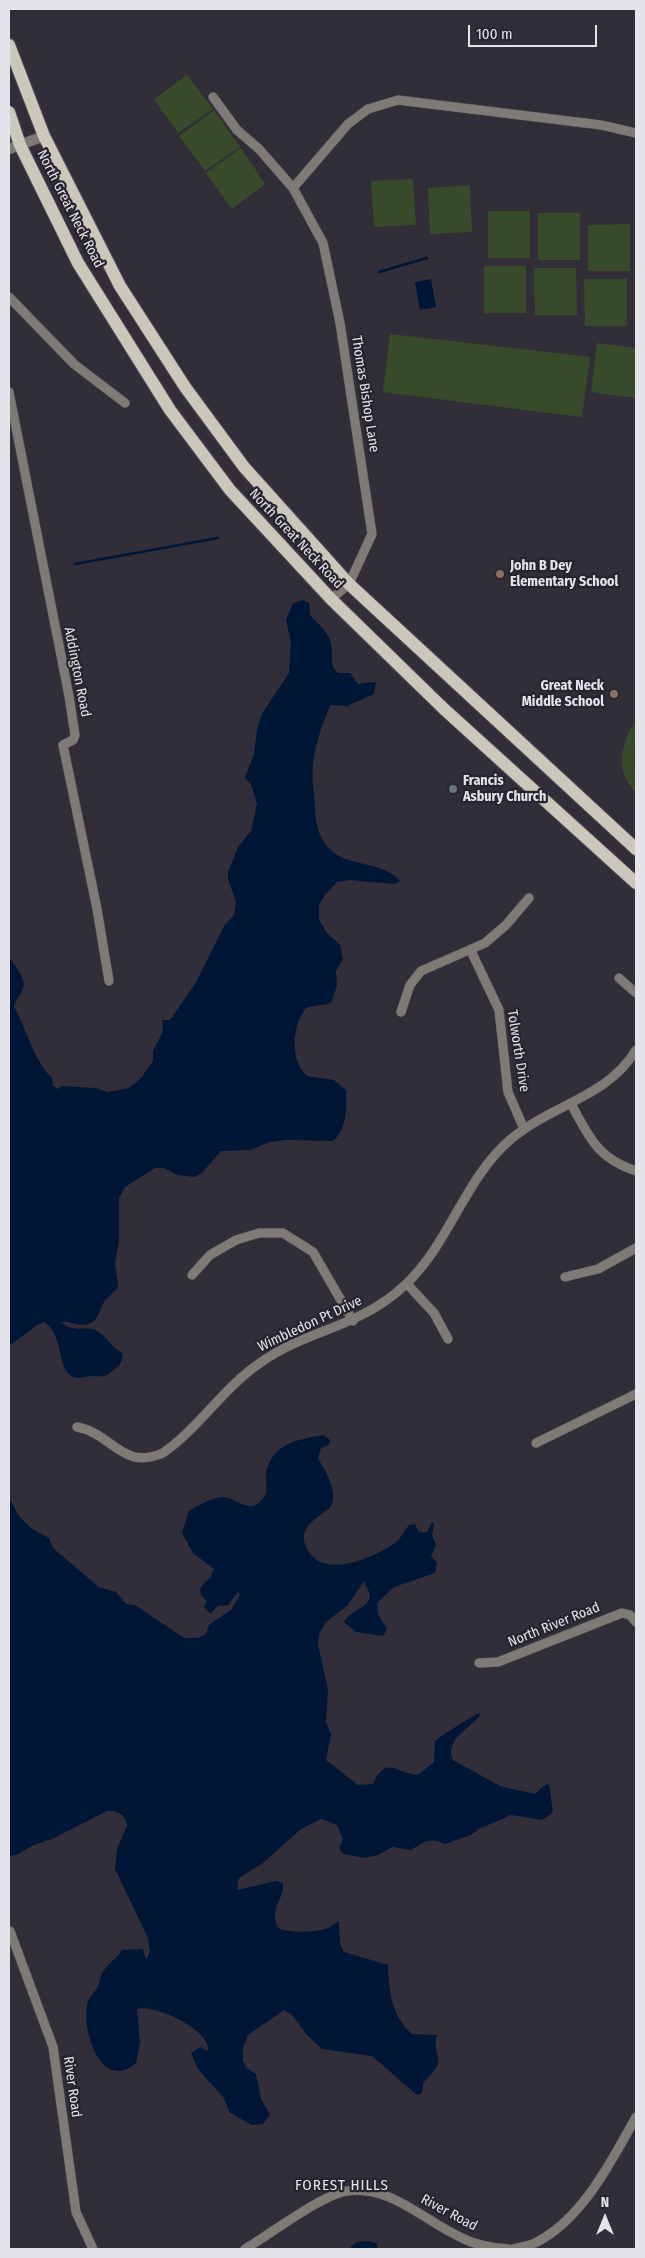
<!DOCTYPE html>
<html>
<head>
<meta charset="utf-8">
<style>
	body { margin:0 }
	#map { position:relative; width:645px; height:2258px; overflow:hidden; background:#312e39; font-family:"Fira Sans Condensed",sans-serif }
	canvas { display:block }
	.frame { position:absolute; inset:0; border:10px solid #e5e3ea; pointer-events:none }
	.north { position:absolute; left:580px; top:2193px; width:50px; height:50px; -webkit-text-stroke:4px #27242f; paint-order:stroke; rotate:0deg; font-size:14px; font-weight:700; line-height:20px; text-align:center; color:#e5e3ea }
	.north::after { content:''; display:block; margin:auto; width:18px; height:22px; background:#e5e3ea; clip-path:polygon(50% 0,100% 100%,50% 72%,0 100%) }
	.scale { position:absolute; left:468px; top:25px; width:129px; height:22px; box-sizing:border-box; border:2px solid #e5e3ea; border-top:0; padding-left:6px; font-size:15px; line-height:18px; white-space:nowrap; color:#e5e3ea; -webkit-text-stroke:4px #27242f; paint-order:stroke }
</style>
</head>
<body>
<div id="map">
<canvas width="645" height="2258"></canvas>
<div class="frame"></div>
<div class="north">N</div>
<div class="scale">100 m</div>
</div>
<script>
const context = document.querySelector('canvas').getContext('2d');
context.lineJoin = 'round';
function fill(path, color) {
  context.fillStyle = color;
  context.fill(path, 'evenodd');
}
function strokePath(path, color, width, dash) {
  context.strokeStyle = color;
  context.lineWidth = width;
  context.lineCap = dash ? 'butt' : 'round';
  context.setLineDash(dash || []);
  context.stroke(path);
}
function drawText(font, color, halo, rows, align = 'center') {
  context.font = font + ' "Fira Sans Condensed",sans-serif';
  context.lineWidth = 4.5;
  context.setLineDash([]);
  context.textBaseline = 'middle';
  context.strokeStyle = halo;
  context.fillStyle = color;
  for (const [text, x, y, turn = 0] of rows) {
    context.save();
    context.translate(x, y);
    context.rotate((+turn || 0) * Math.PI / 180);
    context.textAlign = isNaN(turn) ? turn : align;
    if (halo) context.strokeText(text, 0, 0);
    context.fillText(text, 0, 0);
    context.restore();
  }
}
const green = new Path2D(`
	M187 75 213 109 178 133 154 99Z
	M214 110 240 147 205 171 179 136Z
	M241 148 265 184 232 209 206 173Z
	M413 179 416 225 374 227 371 181Z
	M470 185 472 232 430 234 428 188Z
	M488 211H530V258H488Z
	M538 213H580V260H538Z
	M630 224V271H588V225Z
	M484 266H526V313H484Z
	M534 268H576L577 315H535Z
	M584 279H627V326H585Z
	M390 334 590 357 582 417 383 392Z
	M597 343 636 348V398L591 392Z
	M636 721 634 758 636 792C614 772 621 742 636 721Z`);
const water = new Path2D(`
	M431 279 436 307 420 310 415 282Z
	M303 600 309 603 310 615C316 622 327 631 330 640 335 652 327 662 338 673H350L358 684 376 682 374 694 347 706 330 705C323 724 315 743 313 764 311 779 315 794 315 809 316 829 321 847 341 857 358 865 388 865 400 881L394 884 350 880 337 882 324 896 319 905V919L326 932 340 945 343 958 336 971 337 985 332 1001 328 1004 307 1007C292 1024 289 1060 307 1076L334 1080 346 1090C346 1108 348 1128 333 1141L286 1140 270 1142 250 1150 221 1151 202 1173 195 1177 177 1175 164 1168H155L125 1187 119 1198V1241L115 1263 118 1287C114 1292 108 1297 104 1302 99 1310 99 1321 88 1324 78 1327 70 1320 61 1322 73 1333 83 1326 95 1330 107 1335 111 1348 122 1353 124 1362 118 1367 111 1372 105 1378 98 1376 89 1376 86 1377 81 1378 78 1378 54 1375 67 1337 44 1322L37 1325 9 1346V957C14 965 27 979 23 989 20 996 16 999 14 1007 28 1031 32 1058 52 1078L53 1086 58 1089 62 1086 95 1088 108 1092 129 1088 141 1078 153 1061V1051L163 1031 162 1020H170L195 984 224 926 234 915 236 902 228 879V872L238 847 251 831 257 804 251 784 245 778 254 754 257 728 263 712 289 673 291 642 286 620 293 603Z
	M323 1435 330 1440 329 1445 321 1448 318 1459C326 1471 338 1491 331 1506 327 1513 301 1523 304 1540 314 1583 369 1560 392 1545 401 1540 403 1532 409 1525L415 1524 418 1531 423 1533 427 1532 432 1522 434 1524 432 1535 436 1545 431 1556 437 1562 435 1573 394 1587 377 1603 378 1615 387 1629 383 1636 356 1632 344 1622C348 1611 374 1607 369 1592 368 1588 365 1585 364 1581L348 1605 326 1622 319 1635 318 1644 328 1690 326 1722 331 1734 326 1760 358 1785 373 1784C386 1754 397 1774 418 1775L434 1762 435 1741C439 1737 477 1713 480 1713 480 1723 442 1738 453 1760L500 1786 535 1794 545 1785 549 1784 553 1812 542 1820 511 1815 479 1829 471 1835 445 1844C430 1837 425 1841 411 1850L392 1847 378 1855 365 1858 343 1854 339 1848 343 1839 337 1825 321 1819 301 1829 263 1863 242 1876 238 1880 237 1890 276 1881 283 1883C284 1901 269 1907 278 1928 290 1933 315 1933 328 1928 332 1926 335 1923 339 1921L340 1943 344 1952 388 1965C389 1992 391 2015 412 2034L437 2035C430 2060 452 2055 423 2083L422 2093 417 2095 372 2056 322 2049 307 2035 292 2015 284 2010 248 2035 243 2048V2061L247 2068 256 2074 261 2099 270 2115 263 2124 252 2125 230 2113 223 2097 198 2069 191 2053 200 2047 208 2051C212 2030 153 2003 137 2009L140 2042 136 2063C101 2093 82 2031 87 2005 88 1998 94 1993 97 1988 100 1983 100 1975 104 1970 109 1963 117 1958 122 1950L143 1949 146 1960 150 1952 148 1938 115 1869 117 1849 127 1826C127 1816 116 1809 107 1811L54 1838 34 1845 16 1855 9 1856V1498L19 1516 32 1529 49 1538 53 1548 99 1587 116 1592 126 1604 135 1605 184 1638H198L206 1634 209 1625 232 1609 240 1595 238 1592 228 1605 218 1606 210 1614 204 1606 207 1601 201 1595 200 1588 211 1576 214 1569 193 1553 182 1533 189 1511C197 1506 211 1498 222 1497 236 1495 252 1521 266 1493 267 1486 265 1480 266 1473 273 1443 296 1440 323 1435Z
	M369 2241 376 2243 378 2249H349L357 2242Z`);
const stream = new Path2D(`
	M379 272 427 258
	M75 564 218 538`);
const minor = new Path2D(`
	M213 97 237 130 259 149 293 188 323 243 340 323 372 534 349 584 331 599
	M293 188 348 124 368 109 398 100 601 125 636 133
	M9 297 74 364 125 403
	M9 392 69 696 75 735 73 740 63 745 97 909 109 981
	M471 951 499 1010 508 1092 524 1129
	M619 978 636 993
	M401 1012 410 985 421 971 485 943 506 925 529 898
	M571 1104C590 1138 597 1158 636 1171
	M192 1275 210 1255 236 1240 259 1233H283L313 1252 353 1321
	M565 1277 598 1269 636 1248
	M407 1284 434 1313 448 1339
	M77 1427C112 1433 122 1471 163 1453 199 1428 223 1388 260 1363 307 1329 360 1328 405 1285 450 1243 464 1179 511 1139 551 1105 608 1097 636 1050
	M536 1443 636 1394
	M479 1663 498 1662 622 1613 630 1615 636 1622
	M10 1931 53 2047 76 2212 93 2249
	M245 2249C269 2235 323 2194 347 2191 390 2185 422 2219 458 2236 474 2245 491 2248 509 2249
	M513 2249C520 2247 529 2246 535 2243 582 2220 612 2160 636 2117`);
const tertiary = new Path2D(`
	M9 149 44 136`);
const primary = new Path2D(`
	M9 45 44 136 120 286 185 387 244 467 349 584 636 849
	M9 112 20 145 78 263 170 410 230 490 331 599 444 709 636 883`);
const markers = [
	[500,574,5,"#8d6e63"],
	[614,694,5,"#8d6e63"],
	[453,789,5,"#6b7280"]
];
const streetNames = [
	["North Great Neck Road",70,209,63],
	["Thomas Bishop Lane",365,394,81],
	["North Great Neck Road",296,539,47],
	["Addington Road",77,672,79],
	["Tolworth Drive",518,1051,81],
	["Wimbledon Pt Drive",310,1324,-25],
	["North River Road",554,1625,-22],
	["River Road",72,2087,82],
	["River Road",449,2213,28]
];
const poiNames = [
	["John B Dey",510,566],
	["Elementary School",510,582],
	["Great Neck",604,686,"right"],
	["Middle School",604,702,"right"],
	["Francis",463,781],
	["Asbury Church",463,797]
];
const neighbourhoodNames = [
	["FOREST HILLS",342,2186]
];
fill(green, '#374b2a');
fill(water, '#001636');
strokePath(stream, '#001636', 2.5);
strokePath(minor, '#4e4b55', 10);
strokePath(tertiary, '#4e4b55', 11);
strokePath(primary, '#4e4b55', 14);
strokePath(minor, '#7e7b76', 9);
strokePath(tertiary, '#7e7b76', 10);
strokePath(primary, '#cbc7bb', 12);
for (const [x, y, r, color] of markers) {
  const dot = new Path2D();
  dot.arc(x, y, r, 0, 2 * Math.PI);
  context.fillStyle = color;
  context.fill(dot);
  strokePath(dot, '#27242f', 2);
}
drawText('14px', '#e5e3ea', '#27242f', streetNames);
drawText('bold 14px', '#e5e3ea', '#27242f', poiNames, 'left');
context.letterSpacing = '1px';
drawText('15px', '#e5e3ea', '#27242f', neighbourhoodNames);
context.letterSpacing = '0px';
</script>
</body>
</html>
